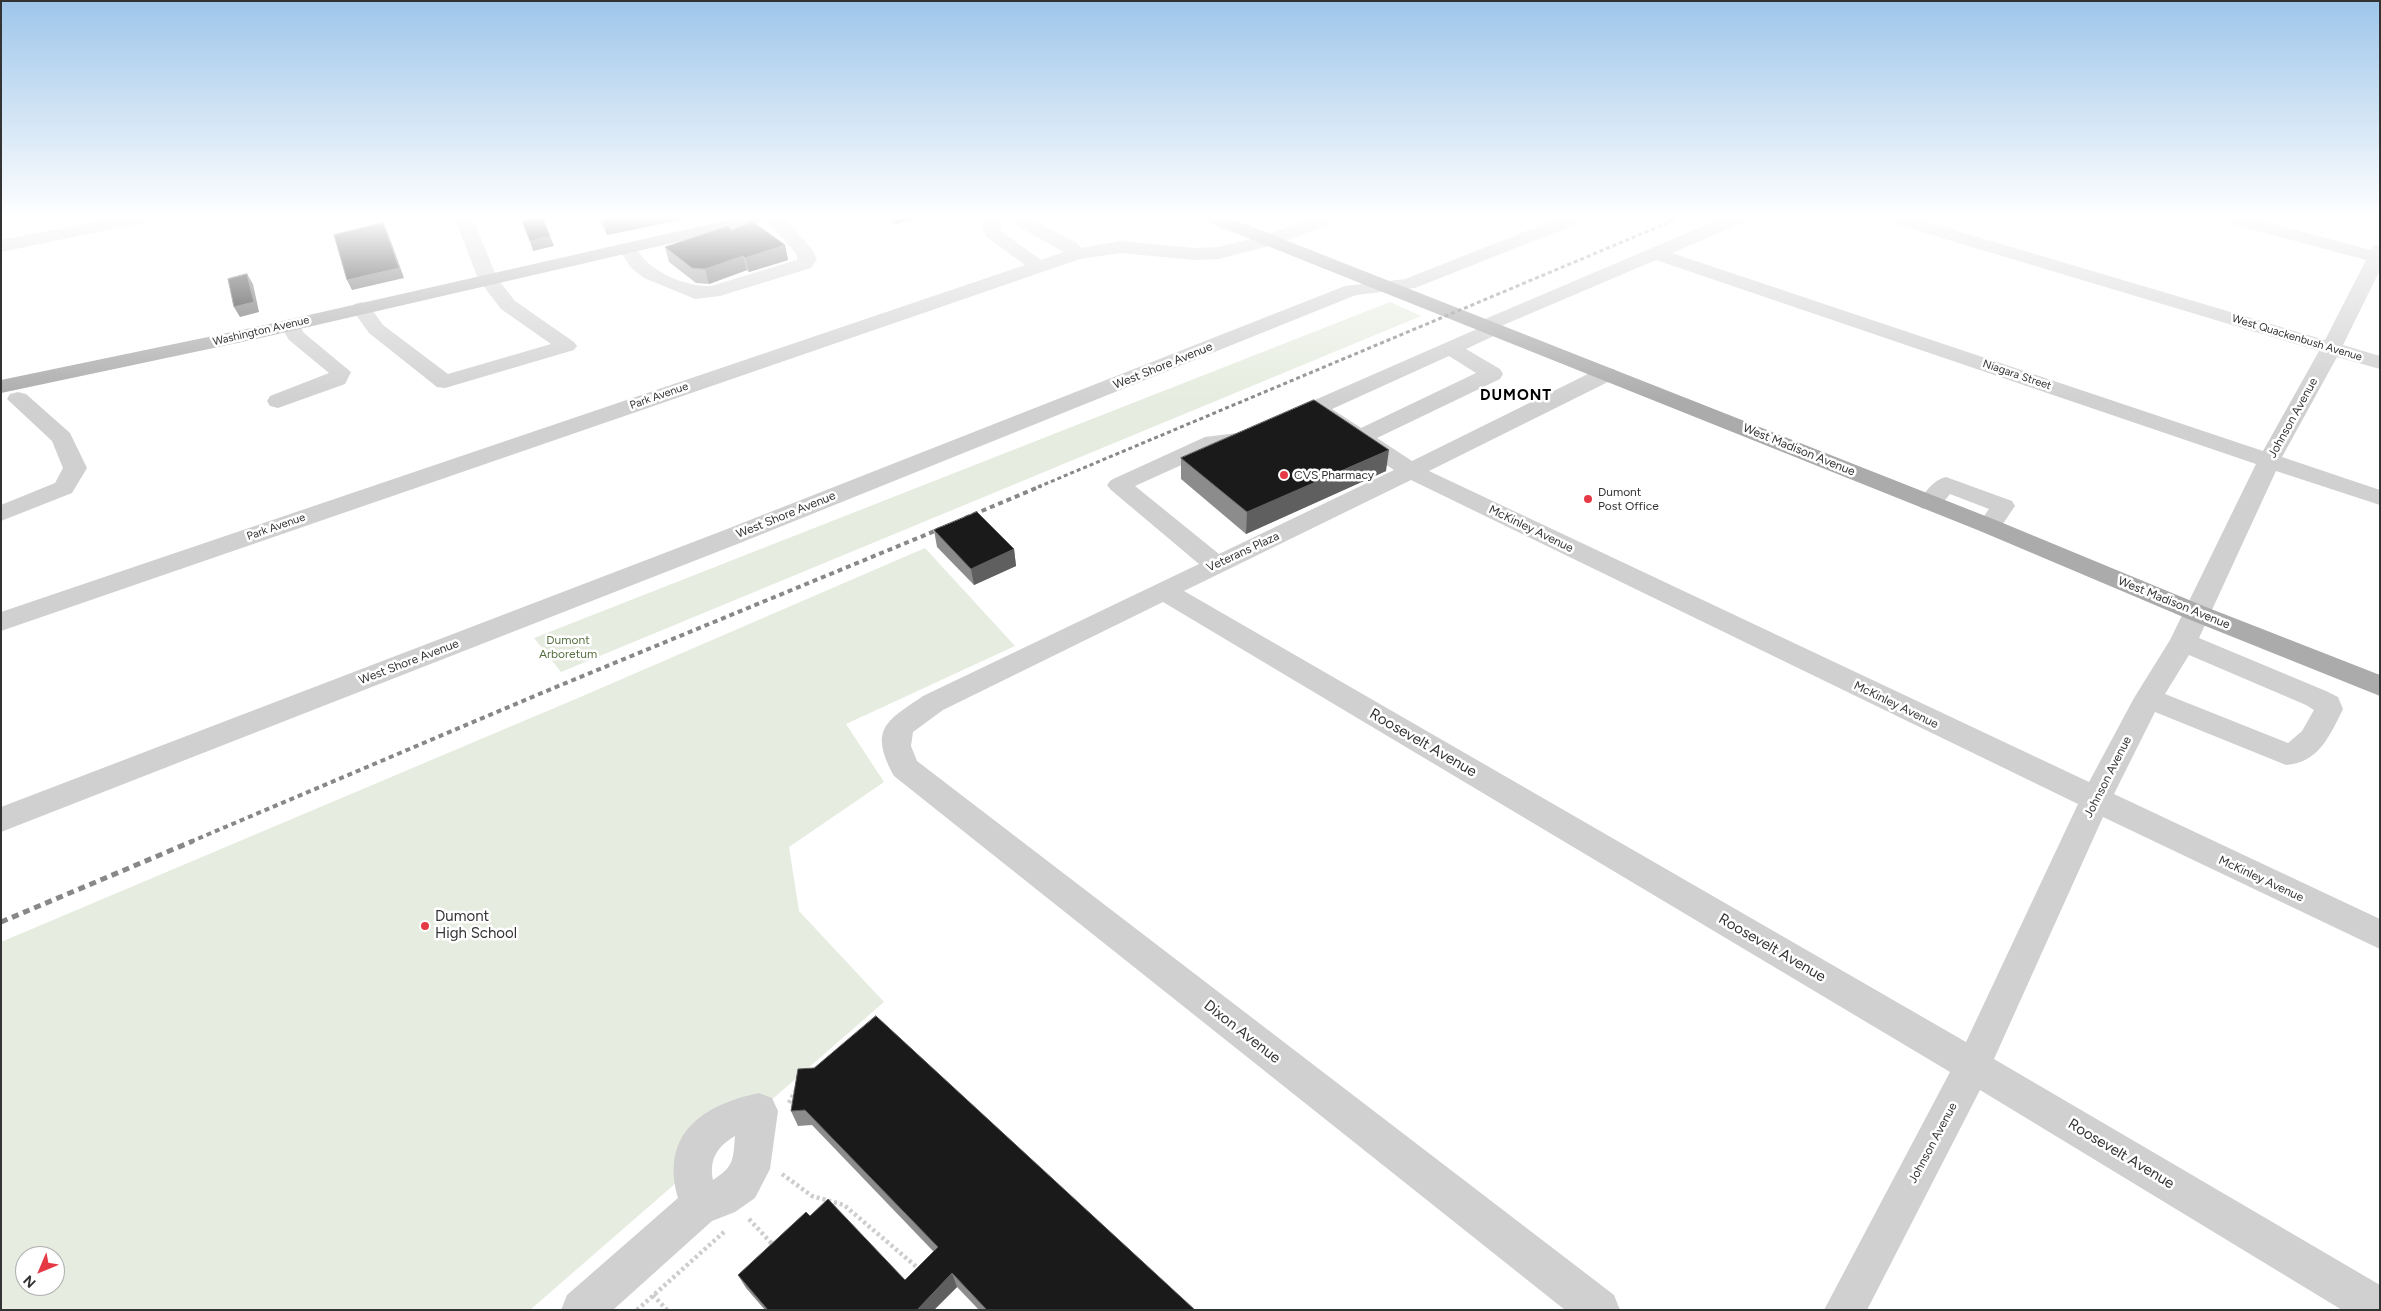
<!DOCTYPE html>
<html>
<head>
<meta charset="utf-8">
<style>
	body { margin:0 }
	#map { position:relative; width:2381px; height:1311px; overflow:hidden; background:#fff; font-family:Figtree,sans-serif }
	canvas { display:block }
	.frame { position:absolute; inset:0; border:2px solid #333; pointer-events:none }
	.north { position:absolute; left:15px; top:1246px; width:50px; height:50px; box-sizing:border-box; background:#fff; border:1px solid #adadad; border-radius:50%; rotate:225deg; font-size:14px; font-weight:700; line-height:20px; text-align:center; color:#333 }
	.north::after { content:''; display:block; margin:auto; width:18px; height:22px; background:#e63946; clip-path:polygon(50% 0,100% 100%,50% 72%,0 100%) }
</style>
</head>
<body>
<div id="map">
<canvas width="2381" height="1311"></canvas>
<div class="frame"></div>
<div class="north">N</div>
</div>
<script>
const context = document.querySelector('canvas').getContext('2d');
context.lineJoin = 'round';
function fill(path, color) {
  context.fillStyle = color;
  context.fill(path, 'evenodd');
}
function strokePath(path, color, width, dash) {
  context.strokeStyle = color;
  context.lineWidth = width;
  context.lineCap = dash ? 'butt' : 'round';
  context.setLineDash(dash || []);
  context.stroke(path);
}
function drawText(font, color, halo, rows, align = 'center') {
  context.font = font + ' Figtree,sans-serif';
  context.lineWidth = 5;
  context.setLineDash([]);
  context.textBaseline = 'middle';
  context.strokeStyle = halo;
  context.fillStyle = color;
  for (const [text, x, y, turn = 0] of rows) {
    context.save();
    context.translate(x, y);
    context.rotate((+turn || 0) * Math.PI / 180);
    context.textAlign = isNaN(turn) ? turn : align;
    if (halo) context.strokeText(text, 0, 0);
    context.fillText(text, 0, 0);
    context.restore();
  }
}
const green = new Path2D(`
	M1390 302 1421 316 561 672 534 638Z
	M925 548 1015 646 846 724 884 782 789 847 799 911 884 1002 530 1310H1V942L578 698ZM25 1256H55V1286H25Z`);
const path = new Path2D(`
	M789 1103 795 1091
	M782 1174 812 1196 844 1205 919 1269
	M749 1219 773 1245
	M653 1295 667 1310
	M637 1310 724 1232`);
const minor = new Path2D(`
	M110 219H146L143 223 137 224 1 252V240Z
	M455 219H473L497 278 515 301 574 342 577 346 574 350 445 388 437 387 369 333 351 308 354 304 361 302 368 304 383 325 448 374 551 344 501 309 478 279Z
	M766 219H785L812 249 817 259 811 268 720 296 695 299 644 278 631 268 618 248 620 244H634C637 249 641 256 645 260 661 276 690 287 711 286L797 260V255Z
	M987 219H1005L1000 226 1001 231 1041 260 1064 252 1012 223 1009 219H1031L1077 243 1081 248 1120 241 1196 248 1218 247 1263 236 1310 219H1335L1332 223 1277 244 1218 259 1196 260 1120 253 1080 259 1 631V612L1025 265 987 237 982 226Z
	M1557 219H1582L1579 223 1415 288 1356 295 740 543 1 832V807L722 531 1345 286 1405 279Z
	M1720 219H1744L1741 223 1672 253 2263 451 2319 351 1892 223 1889 219H1917L2325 340 2366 260 2228 223 2225 219H2254L2371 250 2373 246 2380 244V270L2343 345 2380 356V369L2337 357 2282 457 2380 490V505L2276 471 2199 638 2326 691 2338 697 2343 709C2330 735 2319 763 2286 765L2155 712 2114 794 2380 919V949L2103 817 1994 1059 2380 1285V1310H2342L1980 1090 1867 1310H1824L1950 1072 1163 602 943 710 913 732 911 746 917 761 1614 1295 1620 1310H1565L894 776C869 729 885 722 923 696L1199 564 1111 490 1107 485 1111 480 1205 437 1237 433 1253 428 1261 430 1264 435 1261 440 1249 445 1217 449 1135 486 1219 554 1394 470 1308 413 1305 408 1308 403 1477 329 1475 326 1478 322ZM1656 260 2256 464 2170 640 2134 698 2089 782 1429 471 1614 379 1617 374 1614 369 1606 368 1598 369 1412 461 1377 438 1500 379 1503 374 1500 369 1466 349 1500 333 1503 329 1501 326ZM1449 356 1476 373 1361 428 1332 409ZM1411 480 2078 804 1966 1042 1184 591ZM2189 655 2306 705 2314 710 2302 731 2288 743 2165 694Z
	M290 319 297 321 304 333 351 372 345 384 278 408 270 406 267 401 270 396 329 373 289 340 280 325 283 321Z
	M18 392 26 394 70 433 87 468 72 493 1 521V505L55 483 63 468 52 441 7 399 10 394Z
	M1946 477 2012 501 2015 506 1998 531 1989 534 1980 531 1977 526 1989 509 1950 494C1941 505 1937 512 1921 508L1918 503C1925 492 1933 480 1946 477Z
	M759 1093 772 1098 778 1111 770 1169 755 1198 735 1212 712 1221 613 1310H561L567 1295 678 1198C660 1134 702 1105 759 1093ZM735 1136C733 1161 734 1166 713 1180 709 1159 717 1147 735 1136Z`);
const major = new Path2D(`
	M732 219H764L761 223 755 224 256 339 1 393V380L256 327Z
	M1207 219H1232L1998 521 2206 607 2380 675V696L2188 619 1980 531 1210 223Z`);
const railFar2 = new Path2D(`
	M1038 487 1677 219`);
const railFar1 = new Path2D(`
	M965 518 1041 486
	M190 842 544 692 947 526`);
const rail = new Path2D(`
	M1 922 193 841`);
const wall = new Path2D(`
	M599 219H684L607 235Z
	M890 219H915L896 224Z
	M731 230 785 245 788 260 749 272 747 270 709 284 696 283 669 262 665 247Z
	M1181 458 1386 471 1246 534 1181 479Z
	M934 530 1014 549 1016 566 974 585 937 547Z
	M798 1069 1195 1310H979L957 1287 934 1310H765L746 1288 738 1275 810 1216 905 1280 934 1252 812 1125 798 1126 791 1111Z`);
const shadedWall = new Path2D(`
	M610 219H684L607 235 603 220Z
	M895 219H915L896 224Z
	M383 223 388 233 404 278 352 290 347 280Z
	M550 236 554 246 533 251 530 241Z
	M785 245 788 260 749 272 745 258Z
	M743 256 747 270 709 284 705 269Z
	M247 274 253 284 259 312 240 317 234 307Z
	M1389 450 1386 471 1246 534 1247 512Z
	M1014 549 1016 566 974 585 971 569Z
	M952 1273 957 1287 934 1310H917Z`);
const building = new Path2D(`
	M530 219H543L550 236 530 241 522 221Z
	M753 222 785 245 745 258 743 256 705 269 692 268 665 247 728 226 731 230Z
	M383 223 399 268 347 280 334 235Z
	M247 274 254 302 234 307 228 279Z
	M1314 400 1389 450 1247 512 1181 458Z
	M977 512 1014 549 971 569 934 530Z
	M876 1016 1195 1310H987L952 1273 917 1310H768L738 1275 806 1212 810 1216 828 1199 905 1280 938 1247 805 1110 791 1111 798 1069 814 1068Z`);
const markers = [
	[1284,475,5,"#e63946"],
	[1588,499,5,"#e63946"],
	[425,926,5,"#e63946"]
];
const farStreetnames = [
	["Washington Avenue",261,331,-13],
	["West Quackenbush Avenue",2297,338,17],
	["Niagara Street",2017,375,19],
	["Park Avenue",659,396,-19],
	["Park Avenue",276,527,-19]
];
const streetNames = [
	["West Shore Avenue",1163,366,-22],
	["Johnson Avenue",2293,418,-61],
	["West Madison Avenue",1799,450,22],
	["West Shore Avenue",786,515,-22],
	["McKinley Avenue",1531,529,26],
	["Veterans Plaza",1243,552,-25],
	["West Madison Avenue",2174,603,22],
	["West Shore Avenue",409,662,-21],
	["McKinley Avenue",1896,705,26],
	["Johnson Avenue",2108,777,-63],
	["McKinley Avenue",2261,879,25],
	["Johnson Avenue",1933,1143,-62]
];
const poiNames = [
	["CVS Pharmacy",1294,475],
	["Dumont",1598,492],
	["Post Office",1598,506]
];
const parkNames = [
	["Dumont",568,640],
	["Arboretum",568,654]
];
const farDistrictnames = [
	["DUMONT",1516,396]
];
const nearStreetnames = [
	["Roosevelt Avenue",1423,743,30],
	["Roosevelt Avenue",1772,948,30],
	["Dixon Avenue",1242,1032,38],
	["Roosevelt Avenue",2121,1154,31]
];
const nearPoinames = [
	["Dumont",435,917],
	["High School",435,934]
];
fill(green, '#e6ecdf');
strokePath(path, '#cdcdcd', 4.5, [3, 3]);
fill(minor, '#d0d0d0');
fill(major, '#ababab');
strokePath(railFar2, '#888', 3, [4, 3]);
strokePath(railFar1, '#888', 4, [5, 4]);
strokePath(rail, '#888', 5, [7, 5]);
fill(wall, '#8c8c8c');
fill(shadedWall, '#5f5f5f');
fill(building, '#1a1a1a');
strokePath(building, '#5f5f5f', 1);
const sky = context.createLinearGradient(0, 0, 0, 402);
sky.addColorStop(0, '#9ec6ea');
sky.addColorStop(0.54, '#fff');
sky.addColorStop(1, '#ffffff00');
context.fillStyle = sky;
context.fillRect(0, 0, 2381, 402);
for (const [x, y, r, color] of markers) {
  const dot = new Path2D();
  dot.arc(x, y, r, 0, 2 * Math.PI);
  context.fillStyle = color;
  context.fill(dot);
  strokePath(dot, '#fff', 2);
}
drawText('11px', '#333', '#fff', farStreetnames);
drawText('12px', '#333', '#fff', streetNames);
drawText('12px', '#333', '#fff', poiNames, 'left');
drawText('12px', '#56703f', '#fff', parkNames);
context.letterSpacing = '1px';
drawText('bold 15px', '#000', '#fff', farDistrictnames);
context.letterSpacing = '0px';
drawText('15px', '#333', '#fff', nearStreetnames);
drawText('15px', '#333', '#fff', nearPoinames, 'left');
</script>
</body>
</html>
